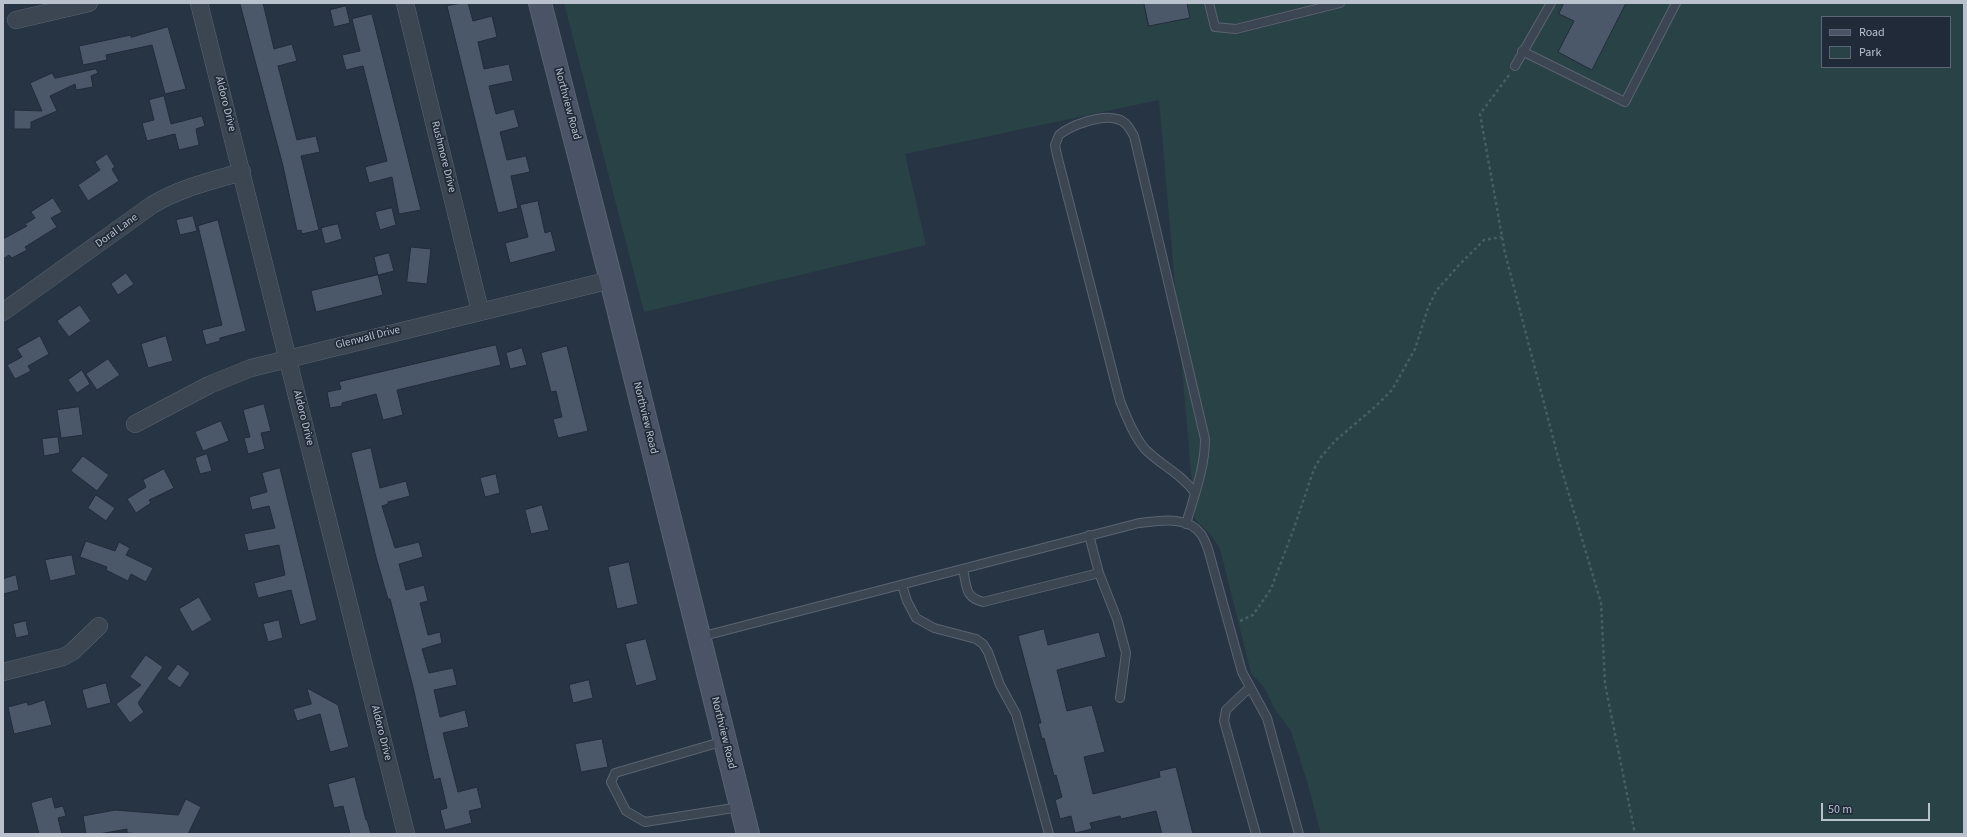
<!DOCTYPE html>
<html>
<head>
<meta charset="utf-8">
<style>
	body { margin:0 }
	#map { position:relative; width:1967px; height:837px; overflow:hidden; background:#273444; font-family:"Source Sans 3",sans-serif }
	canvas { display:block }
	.frame { position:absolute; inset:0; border:4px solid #b9c1cd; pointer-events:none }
	.legend { position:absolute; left:1821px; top:16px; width:130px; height:52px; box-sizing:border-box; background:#202a39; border:1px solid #5d6674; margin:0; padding:5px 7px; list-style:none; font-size:12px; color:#b9c1cd }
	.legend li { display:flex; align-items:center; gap:8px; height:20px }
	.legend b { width:20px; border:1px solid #5d6674 }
	.scale { position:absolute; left:1821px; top:803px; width:109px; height:18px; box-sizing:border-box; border:2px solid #b9c1cd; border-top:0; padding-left:5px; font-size:12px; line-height:14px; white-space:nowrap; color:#b9c1cd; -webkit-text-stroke:3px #202a39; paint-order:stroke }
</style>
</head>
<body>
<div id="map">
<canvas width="1967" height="837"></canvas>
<div class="frame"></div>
<ul class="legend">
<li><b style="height:5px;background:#4a5466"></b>Road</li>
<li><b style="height:11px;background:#294245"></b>Park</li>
</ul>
<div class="scale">50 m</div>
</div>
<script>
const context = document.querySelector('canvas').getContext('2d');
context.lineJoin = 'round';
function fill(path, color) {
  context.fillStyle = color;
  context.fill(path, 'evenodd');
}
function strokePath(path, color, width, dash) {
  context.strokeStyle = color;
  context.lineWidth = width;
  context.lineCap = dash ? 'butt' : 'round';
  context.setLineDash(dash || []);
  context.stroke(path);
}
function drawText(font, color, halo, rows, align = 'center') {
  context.font = font + ' "Source Sans 3",sans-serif';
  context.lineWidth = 3.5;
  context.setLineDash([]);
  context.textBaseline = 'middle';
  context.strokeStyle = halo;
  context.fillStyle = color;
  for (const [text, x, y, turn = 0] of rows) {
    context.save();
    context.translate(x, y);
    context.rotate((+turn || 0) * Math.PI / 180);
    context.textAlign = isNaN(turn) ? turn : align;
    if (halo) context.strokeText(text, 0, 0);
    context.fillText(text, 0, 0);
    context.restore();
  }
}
const green = new Path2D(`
	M564 3H1964V834H1321L1308 785 1291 731 1274 708 1264 687 1251 673 1220 549 1212 536 1195 519 1159 100 905 154 926 245 644 312ZM1822 17H1950V67H1822Z`);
const building = new Path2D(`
	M240 3H263L274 49 292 44 297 61 278 66 297 140 316 136 320 152 301 156 319 230 302 234 301 230 297 231 283 166Z
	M462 3H468L473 21 492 16 497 37 478 42 484 69 509 64 513 81 489 86 496 114 514 109 519 127 500 132 507 160 526 156 530 172 511 176 518 208 498 213 447 6Z
	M1144 3H1187L1190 18 1149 26Z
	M1564 3H1626L1592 70 1558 52 1574 21 1559 14Z
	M346 6 350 23 334 27 330 10Z
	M372 14 421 210 399 214 392 177 369 183 365 167 387 161 363 66 346 70 342 55 360 51 352 19Z
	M168 27 186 89 165 94 152 45 106 55 107 60 83 65 79 46 131 35V37Z
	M96 69 98 73 91 76 93 87 76 90 75 84 50 96 57 111 31 122V129H14V110L42 111 30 83 52 73 55 78Z
	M164 96 171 124 202 116 205 126 196 129 199 145 179 150 175 134 147 141 142 123 154 120 149 100Z
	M107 154 115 167 112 169 119 181 88 201 78 185 100 170 95 162Z
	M53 198 62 212 51 218 57 227 25 247 27 250 12 258 9 255 3 259V239L27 226 25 224 35 218 31 212Z
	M538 201 545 233 551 231 556 251 510 263 505 243 528 237 520 205Z
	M392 208 396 225 380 230 375 212Z
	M193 216 197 231 180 235 176 220Z
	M218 220 246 331 220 338V341L206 345 202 330 222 325 198 226Z
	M338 224 342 239 325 244 321 228Z
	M411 247 431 249 427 284 407 282Z
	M389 253 394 271 378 275 374 257Z
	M126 273 134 284 118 295 111 284Z
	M378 275 383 295 316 312 311 291Z
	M80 305 91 321 69 337 57 321Z
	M40 336 49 354 28 366 31 371 15 379 7 365 22 357 17 349Z
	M166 336 173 361 148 368 141 344Z
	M496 345 501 365 397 390 403 415 383 420 376 394 342 403V406L330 408 327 392 341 389 339 382Z
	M567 346 588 431 558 438 553 419 562 417 556 391 551 392 541 353Z
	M522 348 527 365 510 369 506 353Z
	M108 359 120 375 97 390 86 374Z
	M82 370 90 384 77 393 68 380Z
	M264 404 271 431 261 433 265 449 248 454 244 438 250 437 243 410Z
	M79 407 83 435 61 438 57 410Z
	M221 421 229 441 203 451 195 432Z
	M58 437 60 453 44 456 42 439Z
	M371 448 380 488 406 481 410 496 388 502V504L382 506 395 548 419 542 423 557 399 564 406 590 424 585 428 601 420 603 428 635 440 632 442 643 422 649 429 673 453 668 457 685 434 690 440 717 465 710 469 727 443 733 458 792 477 787 482 808 469 811 472 823 445 830 440 810 447 808 440 778 434 780 413 687 390 599H388L376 557 351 453Z
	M207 454 212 471 200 474 195 458Z
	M83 456 109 475 97 491 71 471Z
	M280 468 317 620 300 625 291 590 258 598 254 583 285 575 279 545 248 551 244 534 275 528 269 506 252 510 249 497 267 492 262 473Z
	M164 469 174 488 149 500 151 503 136 513 127 499 146 487 143 480Z
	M496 474 500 493 485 497 480 478Z
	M96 495 115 508 106 521 88 508Z
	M542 505 549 530 531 534 525 510Z
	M86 541 115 551 119 542 130 548 126 555 153 568 146 582 131 574 128 581 106 570 107 567 80 557Z
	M72 555 76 575 50 581 45 560Z
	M629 562 638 604 617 609 608 567Z
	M16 575 19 590 3 594V579Z
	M199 597 212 620 192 632 179 609Z
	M279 620 283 638 268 642 263 624Z
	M26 621 29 635 16 638 13 624Z
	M1044 629 1048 645 1099 632 1106 657 1057 670 1067 711 1092 705 1105 752 1084 757 1093 794 1160 777 1159 771 1176 767 1193 834H1162L1156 811 1121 819 1120 816 1090 823 1092 829 1075 833 1071 816 1060 819 1055 800 1062 797 1056 775 1054 776 1044 738 1042 739 1038 723H1041L1018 636Z
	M646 639 657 680 636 686 625 644Z
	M146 655 163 667 138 703 144 712 130 723 116 704 141 685 130 677Z
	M178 664 190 673 180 688 167 679Z
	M589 680 593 698 573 703 569 685Z
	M106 683 111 703 87 709 82 690Z
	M307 688 338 705 349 747 330 752 320 714 297 721 293 709 311 704Z
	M45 700 52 725 14 734 8 707 27 702 28 705Z
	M602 739 608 767 581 772 575 744Z
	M355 777 366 820H367L371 834H350L343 806 334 808 328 784Z
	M52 797 55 808 63 806 66 816 58 818 62 834H39L31 803Z
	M186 799 201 807 188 834H142L127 833V829L99 834H86L83 816 115 810 178 815Z`);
const path = new Path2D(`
	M1509 75 1480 114 1505 253 1559 461 1601 603 1605 684 1635 834
	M1240 621 1253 615 1271 589 1294 528 1314 469 1321 457 1336 440 1376 406 1392 390 1415 349 1428 308 1436 291 1459 265 1484 240 1502 237`);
const lane = new Path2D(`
	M1209 3 1215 27 1236 29 1340 3
	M1522 51 1625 102 1676 3
	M1515 66 1551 3
	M1186 524C1194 496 1205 468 1205 439L1134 136C1130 129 1126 121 1117 119 1102 114 1071 125 1059 135L1055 145 1057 155 1120 401C1127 418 1133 434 1144 448 1160 465 1182 474 1195 493
	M1089 535 1099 573 1117 619 1126 653 1120 698
	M963 569C967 586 964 597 983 602L1099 573
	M902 585 907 601 916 618 934 628 976 639 983 644 988 652 1000 685 1016 714 1049 834
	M700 637 1139 523C1159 521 1187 515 1201 534 1204 538 1206 544 1208 549L1242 672 1267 718 1299 834
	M1249 688 1226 710 1224 721 1256 834
	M724 741 615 773 611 782 626 811 645 822 740 807`);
const street = new Path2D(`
	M199 3 406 834
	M405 3 480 311
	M16 20 89 3
	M3 312 152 205C181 188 210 181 242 172
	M135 424 209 385 251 368 611 280
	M3 672 63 657 72 652 99 626`);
const secondary = new Path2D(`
	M540 3 611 280 748 834`);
const streetNames = [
	["Aldoro Drive",225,104,76],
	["Northview Road",567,104,75],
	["Rushmore Drive",443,157,76],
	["Doral Lane",117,231,-36],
	["Glenwall Drive",368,338,-14],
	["Aldoro Drive",303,418,76],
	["Northview Road",645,418,76],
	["Aldoro Drive",381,733,76],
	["Northview Road",723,733,76]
];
fill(green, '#294245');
fill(building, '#4b586a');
strokePath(building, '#222c3b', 1);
strokePath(lane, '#5a6371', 10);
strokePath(street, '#5a6371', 18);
strokePath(secondary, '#5a6371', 24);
strokePath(path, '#485e61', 2.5, [3, 3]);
strokePath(lane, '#3c4653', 8);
strokePath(street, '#3c4653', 17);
strokePath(secondary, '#4a5466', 22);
drawText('11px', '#b9c1cd', '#202a39', streetNames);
</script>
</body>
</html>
